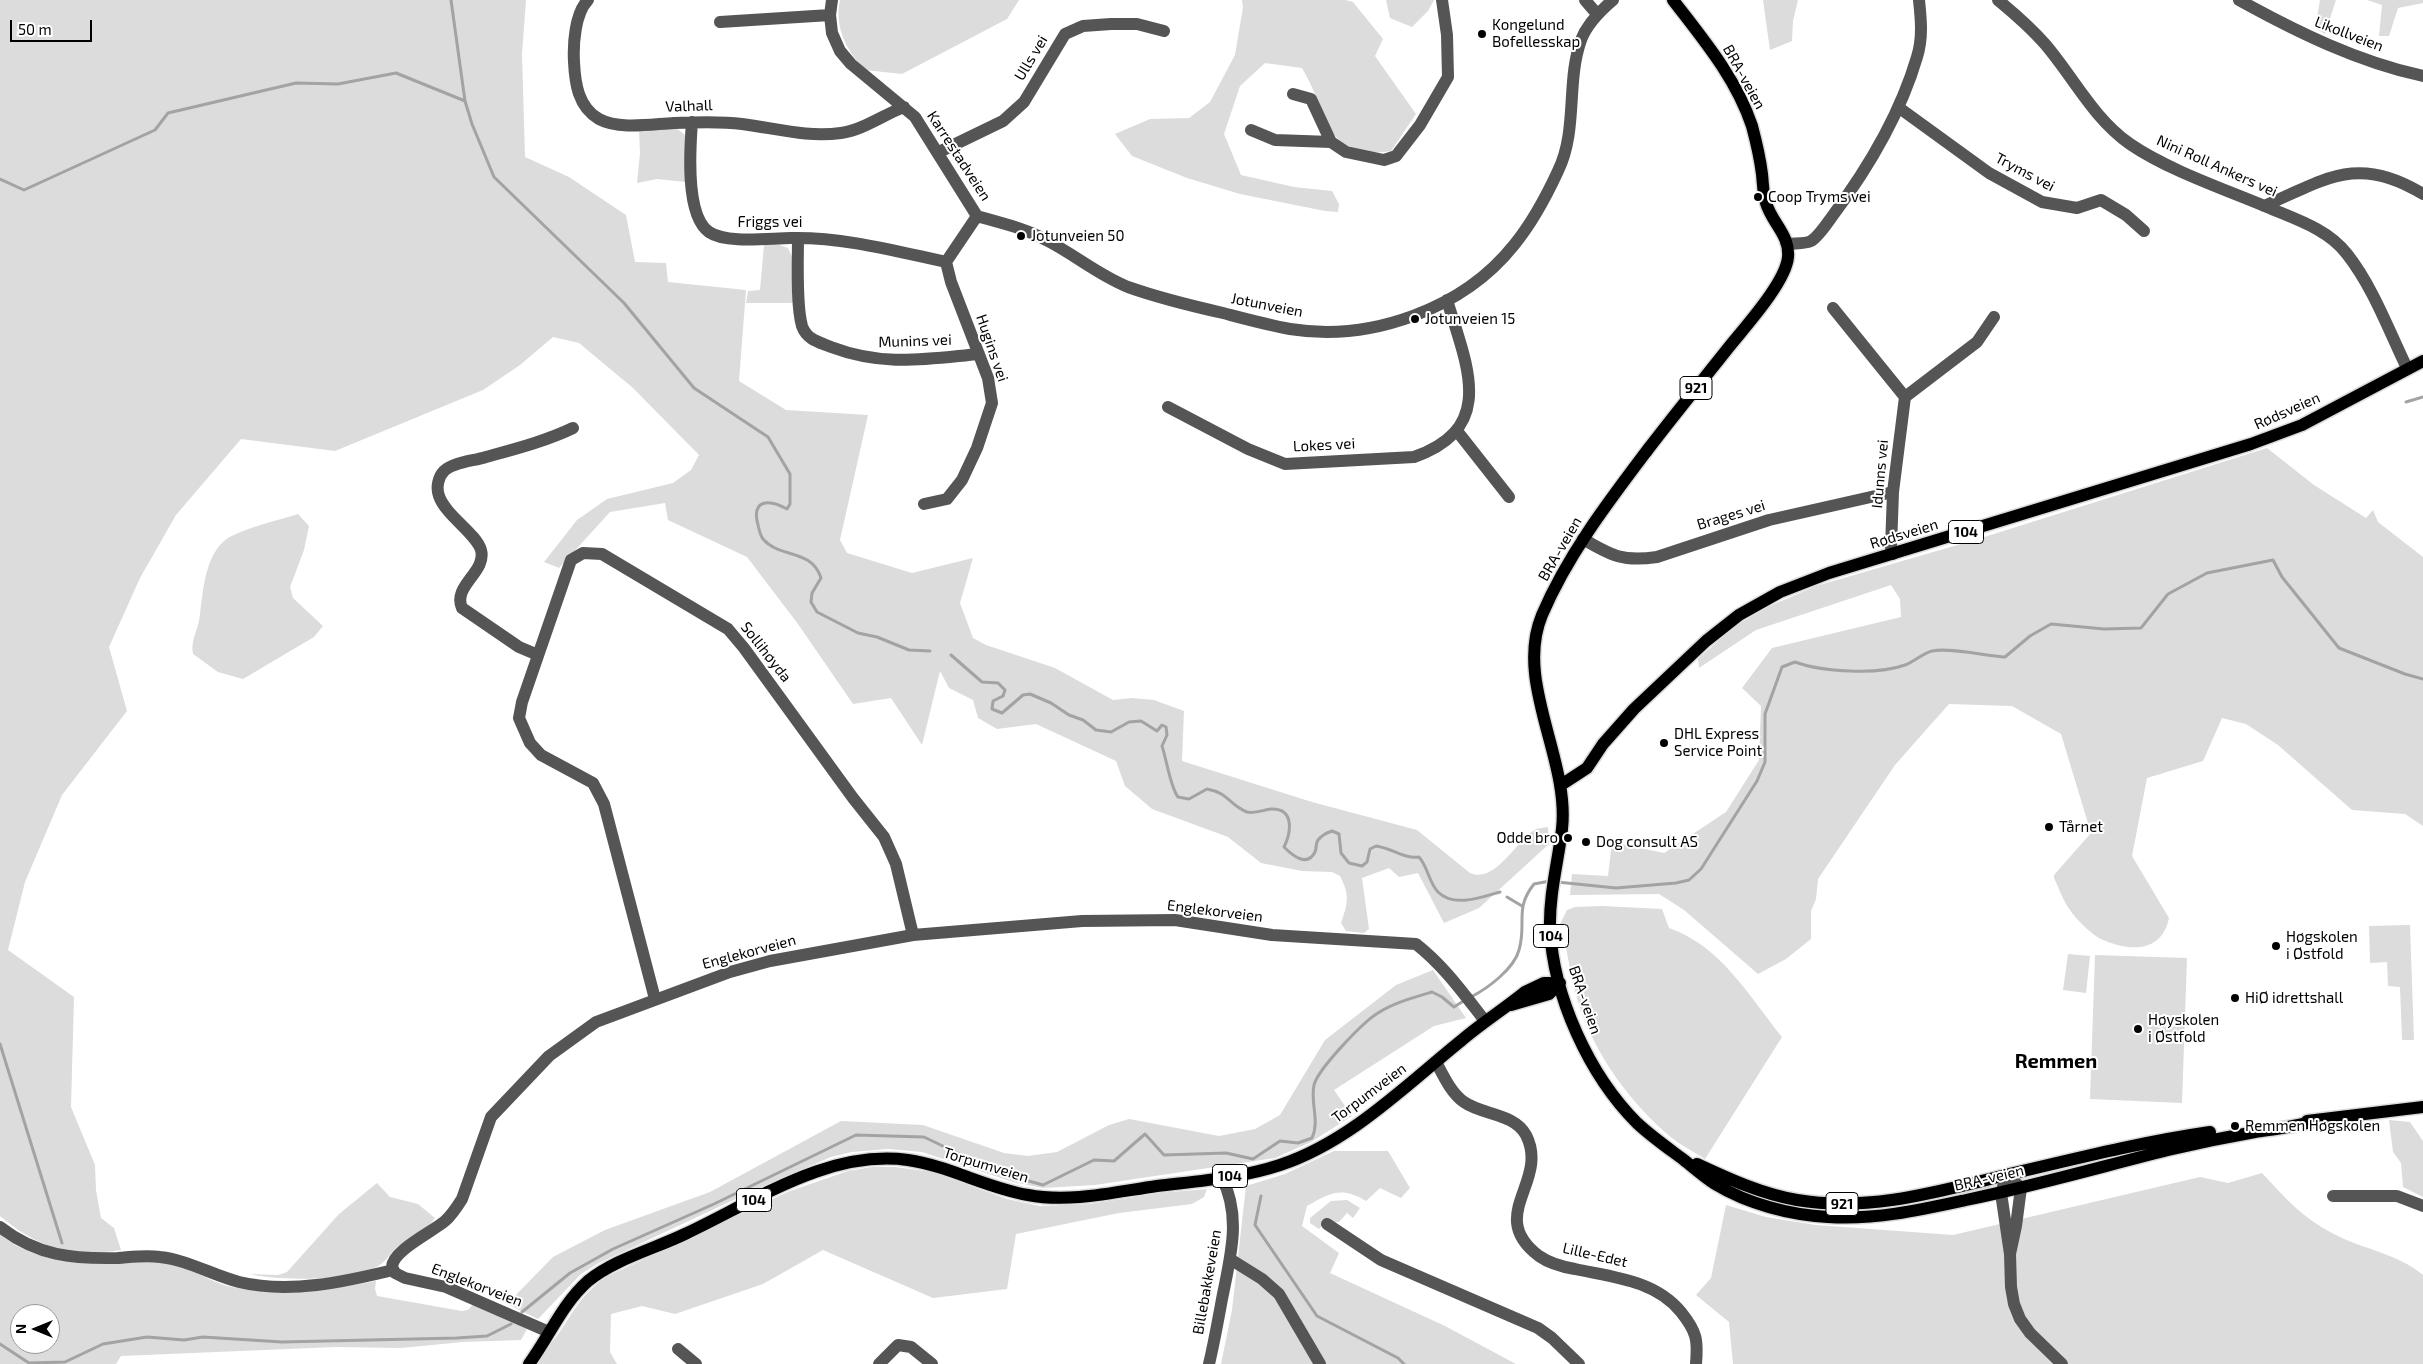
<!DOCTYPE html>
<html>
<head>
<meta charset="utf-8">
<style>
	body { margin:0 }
	#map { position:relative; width:2423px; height:1364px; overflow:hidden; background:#fff; font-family:"Exo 2",sans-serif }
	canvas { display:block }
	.north { position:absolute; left:10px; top:1304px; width:50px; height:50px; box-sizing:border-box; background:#fff; border:1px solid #999; border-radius:50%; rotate:270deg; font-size:14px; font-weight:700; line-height:20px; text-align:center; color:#000 }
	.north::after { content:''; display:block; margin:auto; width:18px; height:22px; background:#000; clip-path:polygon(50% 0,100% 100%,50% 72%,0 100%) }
	.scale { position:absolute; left:10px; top:20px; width:82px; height:22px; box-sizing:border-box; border:2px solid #000; border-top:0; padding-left:6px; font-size:15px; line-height:18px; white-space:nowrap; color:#000; -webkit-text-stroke:4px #fff; paint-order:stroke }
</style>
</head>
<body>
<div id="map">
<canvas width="2423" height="1364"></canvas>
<div class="north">N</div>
<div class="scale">50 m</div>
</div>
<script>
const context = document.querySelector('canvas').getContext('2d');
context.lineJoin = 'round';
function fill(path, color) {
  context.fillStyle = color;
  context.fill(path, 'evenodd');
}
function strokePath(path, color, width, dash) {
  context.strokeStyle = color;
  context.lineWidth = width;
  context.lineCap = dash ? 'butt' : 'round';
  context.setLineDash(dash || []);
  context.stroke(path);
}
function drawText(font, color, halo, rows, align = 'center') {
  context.font = font + ' "Exo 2",sans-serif';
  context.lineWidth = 4;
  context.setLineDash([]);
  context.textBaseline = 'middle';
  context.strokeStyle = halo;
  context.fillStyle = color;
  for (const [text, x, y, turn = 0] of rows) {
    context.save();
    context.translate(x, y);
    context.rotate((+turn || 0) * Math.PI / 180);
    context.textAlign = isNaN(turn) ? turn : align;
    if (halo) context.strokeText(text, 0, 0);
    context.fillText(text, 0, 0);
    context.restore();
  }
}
const green = new Path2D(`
	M0 0H526L522 54 525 157 569 177 626 215 635 262 666 263 668 282 746 290 739 381 786 410 868 415 840 540 847 553 912 573 973 558 960 603 973 638 986 645 1055 668 1113 700 1132 698 1154 700 1184 711 1182 761 1312 802 1417 830 1470 873C1496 884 1516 840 1536 829 1539 828 1544 828 1548 827L1549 844 1479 908 1444 923 1418 873 1399 877 1389 868 1362 878 1369 929 1364 933 1346 931 1341 923C1348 903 1350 895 1340 876L1332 872 1302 871 1261 863 1228 837 1152 809 1125 786 1116 761 1036 724 997 729 978 718 973 700 949 688 940 671 922 745 891 698 853 704 798 624 747 557 668 520 665 503 610 512 559 568 544 562 577 520 607 499 673 483 691 470 699 455 633 388 579 343 553 337 520 365 483 390 335 451 241 439 176 515 140 578 109 647 127 711 62 795 25 882 8 950 74 997 71 1107 95 1165 96 1190 101 1218 114 1228 121 1250C71 1258 38 1248 0 1216Z
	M840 0H1019L1007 19 902 74 865 70C847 51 834 28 840 0Z
	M1242 0H1345L1353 2 1383 39 1375 56 1416 114 1391 151C1372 155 1343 151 1332 131 1321 111 1314 88 1302 68L1265 63 1240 86 1224 134 1241 175 1294 187 1332 191 1339 204 1338 212 1325 211 1240 194 1187 178 1132 156 1115 134 1150 119 1189 118 1210 102 1235 55 1243 7Z
	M1386 0H1434L1428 11 1412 27 1390 18Z
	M1763 0H1798L1793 21 1792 41 1770 50Z
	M2320 0H2336L2325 34 2315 28Z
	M2367 0H2423V3L2398 8 2389 36H2379L2382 5Z
	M675 127 685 135 686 182 657 179 637 183 640 153 639 129Z
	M764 245H780L788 248 792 257 794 301 791 303H746L748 291 760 290Z
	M2267 448 2314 485 2366 518 2373 510 2378 522 2423 557V826L2405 814 2352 810 2278 745 2246 724 2222 718 2203 761 2147 778 2132 856 2169 918C2162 953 2129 952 2101 939 2091 934 2076 919 2070 910 2063 901 2059 888 2054 878V875L2091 833 2061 734 2012 706 1949 704 1895 765 1818 879 1816 899 1811 911V939L1786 959 1758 974 1684 910 1659 894 1570 895 1572 874 1608 876 1612 842 1664 853 1726 812 1759 760 1761 706 1742 688 1772 648 1901 617 1900 599 1891 585 1756 630 1699 668 1698 659 1735 626 1770 606 1816 586 1978 539Z
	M298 514 309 526 304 550 290 587 293 598 323 626 314 637 243 679 218 672 193 654C190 640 199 629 200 614 203 591 205 559 223 542 235 530 280 520 298 514Z
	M1602 906 1662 909 1669 928C1721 946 1749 996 1782 1037L1705 1159C1693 1151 1678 1144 1667 1134 1624 1096 1590 1047 1575 991 1569 968 1567 946 1560 924L1567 910 1575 907Z
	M2410 925 2414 1040H2402L2400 987 2388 986 2387 962 2370 963 2369 926Z
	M2068 954 2090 956 2086 993 2063 990Z
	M2095 955 2187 958 2182 1103 2090 1099Z
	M1433 970 1466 1018 1434 1026 1334 1090 1352 1116 1311 1142 1275 1158 1095 1185 1043 1188 1013 1182 922 1152 888 1149 852 1152 831 1157 772 1182 599 1263 581 1274 538 1319 507 1304 553 1257 605 1230 710 1192 841 1121 923 1125 1004 1153 1028 1156 1057 1152 1109 1125 1129 1119 1219 1136 1255 1129 1280 1115 1325 1040 1396 985Z
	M2389 1120 2410 1122 2423 1141V1197L2403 1187 2401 1163 2393 1152Z
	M1334 1151H1388L1410 1188 1401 1198 1380 1188 1366 1201C1341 1186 1330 1193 1307 1206L1302 1226 1339 1253 1330 1273 1445 1326 1516 1364H1221L1232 1310 1246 1186 1285 1174Z
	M872 1167H895L932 1172 1007 1199 1040 1206 1090 1204 1160 1193 1207 1189 1204 1197 1192 1204 1119 1213 1016 1234 1007 1289 933 1298 823 1250 763 1284 675 1314 642 1306 611 1314 610 1352 617 1364H534C540 1355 547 1348 554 1340 573 1314 578 1297 606 1277L790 1191 848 1171Z
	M2262 1173C2283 1196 2304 1219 2332 1233 2361 1249 2397 1253 2423 1275V1364H1733L1729 1322 1696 1295 1711 1278 1726 1205 1766 1217 1816 1225 1953 1235 2200 1177 2228 1183Z
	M377 1183 390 1197 418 1204 435 1218C423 1235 410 1237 396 1248 391 1252 387 1260 381 1264 358 1282 277 1281 250 1274L278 1275 287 1272 339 1214Z
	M1347 1200 1360 1208 1353 1218 1347 1213 1339 1222 1333 1223 1327 1219 1319 1229 1310 1223V1218L1331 1201Z
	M0 1234C48 1275 111 1257 168 1263 191 1266 210 1283 232 1287 279 1296 330 1289 376 1281L375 1289 377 1296 462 1311 468 1310 474 1303 527 1329 521 1340 463 1342 401 1348 336 1347 121 1356 116 1364H0ZM20 1314H50V1344H20Z`);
const stream = new Path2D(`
	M451 0 465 101 472 124 494 177 624 303 694 388 768 437 790 474V504L787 509C769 499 751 499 758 525 759 529 760 535 763 539 780 559 811 548 821 578L812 593 811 602 817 612 858 633 877 637 909 650 930 651
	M0 179 24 190 155 130 168 113 296 83 338 84 396 73 465 101
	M2406 402 2423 397
	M951 655 982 682 998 683 1005 690 1003 696 993 701 992 709 1002 713 1023 695 1030 694 1051 703 1069 715 1083 720 1096 730 1111 732 1129 722 1141 721 1157 731 1162 725 1166 727 1167 735 1162 746C1167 761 1170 786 1178 797L1189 799 1207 789C1229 793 1229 805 1247 812 1255 814 1263 810 1271 809 1295 808 1291 833 1284 847 1292 855 1307 868 1315 852 1317 848 1315 844 1318 840 1322 835 1326 833 1332 831L1339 834 1341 853 1349 863 1362 866 1367 862 1370 849 1376 846C1392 848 1403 859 1419 857 1428 867 1429 883 1438 892 1454 908 1482 897 1500 892
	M1557 882 1616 888 1676 883 1689 880 1701 869 1757 781 1765 762V714L1782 667 1795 662C1822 672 1878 675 1905 665 1914 662 1923 653 1932 651 1949 647 1986 656 2005 657L2030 636 2051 624 2104 629 2141 628 2168 594 2207 573 2273 560 2282 577 2339 648 2405 674 2423 679
	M1507 897 1522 906
	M1471 997C1488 988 1514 969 1519 950 1527 923 1514 909 1534 884L1550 881
	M0 1044 62 1243
	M1261 1196 1255 1225 1317 1316 1398 1358 1404 1364
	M522 1312 570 1273 613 1249 714 1204 856 1135 924 1137 997 1172 1043 1185 1094 1160 1114 1161 1145 1134 1164 1155 1226 1153 1253 1159 1280 1141 1298 1143 1312 1138C1320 1121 1310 1102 1314 1085 1318 1069 1363 1022 1378 1013 1393 1003 1415 997 1432 992L1442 997 1454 1007 1465 1000
	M0 1344 29 1363 65 1362 103 1344 147 1337 184 1340 203 1337 282 1342 457 1338 487 1336 511 1324`);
const minor = new Path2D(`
	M588 0C575 13 573 44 574 62 575 83 578 107 599 119 619 130 652 124 674 123 697 122 720 121 742 124 775 128 807 138 841 133 863 130 883 115 904 107
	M832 0 830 15 832 33 840 51 851 64 915 117 977 216
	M1585 0 1597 14
	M1998 0C2015 14 2031 28 2045 44 2074 78 2093 118 2130 144 2168 170 2224 189 2267 207 2295 219 2328 229 2347 254 2373 287 2389 331 2407 368
	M2239 0C2297 32 2358 62 2423 76
	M720 22 830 15
	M1293 94 1311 99 1331 142
	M1898 107 1989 173 2042 202 2077 208 2101 200 2126 215 2144 231
	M692 122C690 148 685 215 709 232 726 244 770 238 791 238 844 237 895 251 946 262
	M1251 130 1275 140 1331 142 1346 152 1384 160 1396 156 1420 125 1448 77 1447 35 1442 0
	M939 152 1003 121 1024 102 1065 34 1083 26 1111 24H1137L1164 31
	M2264 206C2326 179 2358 154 2423 194
	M977 216C1000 223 1025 228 1046 240 1074 254 1098 275 1128 287 1159 298 1192 306 1223 313 1246 319 1268 325 1290 329 1371 342 1463 309 1514 245 1532 223 1546 197 1558 171 1578 130 1566 82 1581 40 1587 24 1600 11 1613 0
	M798 238C798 260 796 305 802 326 807 340 819 342 831 347 884 367 925 359 979 354
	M1788 244C1794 243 1805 244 1811 241 1818 237 1826 225 1831 218 1867 170 1900 115 1917 57 1923 38 1921 19 1919 0
	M1833 308 1905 397 1893 492 1891 547 1893 554
	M1905 397 1977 342 1994 317
	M1168 407 1248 449 1285 464 1414 457C1498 428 1466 364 1447 300
	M1457 431 1509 497
	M924 504 947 499 962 480 977 448 992 403 988 378 951 282 946 262 977 216
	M1583 539C1612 556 1623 562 1657 557L1769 520 1893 492
	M538 655 519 647 462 608C452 586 487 572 481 550 476 533 446 516 439 496 436 488 438 477 444 471 453 462 474 461 486 457 515 449 546 441 573 428
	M655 999 604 804 593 783 541 755 530 743 519 718 522 702 571 560 583 553 602 554 728 629 744 648 853 798 884 837 896 864 913 935
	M1436 1062C1443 1075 1451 1093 1464 1102 1482 1115 1514 1113 1526 1135 1550 1182 1485 1215 1539 1256 1549 1263 1563 1267 1575 1269 1612 1277 1655 1280 1681 1312 1697 1332 1698 1340 1696 1364
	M2333 1196H2397L2423 1206
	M1327 1224 1381 1260 1538 1328 1552 1338 1579 1364
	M0 1227C37 1256 73 1259 118 1258 132 1257 146 1255 160 1257 188 1260 212 1275 239 1282 289 1294 344 1282 393 1270
	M2010 1254 2016 1226 2021 1188 2007 1175 2001 1193 2010 1254 2011 1287 2014 1304 2020 1319 2030 1333 2062 1364
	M1230 1259 1262 1279 1279 1294 1320 1364
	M549 1332 446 1287 405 1278 395 1273 392 1267C392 1251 432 1232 445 1221 452 1215 457 1207 462 1199L491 1117 549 1056 596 1022 730 972 770 961 913 935 1082 921 1175 920 1272 935 1416 944C1444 966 1463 993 1485 1021
	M678 1349 696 1364
	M879 1364 898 1345 911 1347 932 1364
	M1209 1364C1214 1343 1218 1321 1222 1299 1230 1258 1242 1217 1222 1178`);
const major = new Path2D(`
	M1673 0C1703 39 1736 78 1752 126 1756 141 1760 158 1762 174 1763 183 1763 194 1766 203 1772 223 1790 235 1788 257 1786 282 1745 327 1729 347 1702 381 1675 414 1649 448 1609 501 1568 554 1542 615 1514 682 1570 759 1562 829 1558 862 1549 895 1550 928 1553 996 1589 1075 1637 1123 1652 1137 1668 1148 1684 1160 1694 1168 1704 1177 1715 1184 1748 1204 1790 1215 1828 1217 1876 1220 1920 1210 1966 1200 2034 1186 2100 1167 2168 1150 2197 1143 2226 1137 2255 1132 2275 1129 2295 1127 2314 1121
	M1561 785 1587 768 1603 744 1634 709 1706 641 1739 615 1780 592 1829 573 2251 444 2302 425 2423 361
	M1511 1005 1549 994 1560 983
	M2307 1121 2423 1107
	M1697 1164C1729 1179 1762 1194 1797 1200 1868 1212 1937 1192 2006 1175 2074 1159 2141 1142 2210 1132
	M529 1364C549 1337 562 1304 588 1281 615 1259 654 1249 685 1234 754 1202 828 1149 908 1160 949 1166 987 1188 1028 1195 1070 1203 1115 1192 1157 1186 1198 1181 1241 1178 1280 1165 1350 1142 1406 1085 1462 1040 1482 1023 1504 1009 1525 992L1544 983H1560`);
const markers = [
	[1482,34,5,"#000"],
	[1758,197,5,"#000"],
	[1021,236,5,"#000"],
	[1415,319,5,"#000"],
	[1664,743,5,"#000"],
	[2049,827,5,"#000"],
	[1568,838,5,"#000"],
	[1586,842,5,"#000"],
	[2276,946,5,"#000"],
	[2235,998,5,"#000"],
	[2138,1029,5,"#000"],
	[2235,1126,5,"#000"]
];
const shields = [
	[1696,388,32],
	[1966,532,35],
	[1551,936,35],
	[1230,1176,35],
	[754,1200,35],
	[1842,1204,32]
];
const shieldNames = [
	["921",1696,388],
	["104",1966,532],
	["104",1551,936],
	["104",1230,1176],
	["104",754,1200],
	["921",1842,1204]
];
const poiNames = [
	["Kongelund",1492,25],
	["Bofellesskap",1492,42],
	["Coop Tryms vei",1768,197],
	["Jotunveien 50",1031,236],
	["Jotunveien 15",1425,319],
	["DHL Express",1674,734],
	["Service Point",1674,751],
	["Tårnet",2059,827],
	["Odde bro",1558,838,"right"],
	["Dog consult AS",1596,842],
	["Høgskolen",2286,937],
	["i Østfold",2286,954],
	["HiØ idrettshall",2245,998],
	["Høyskolen",2148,1020],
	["i Østfold",2148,1037],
	["Remmen Høgskolen",2245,1126]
];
const streetNames = [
	["Likollveien",2349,34,21],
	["Ulls vei",1031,58,-59],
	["BRA-veien",1744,77,61],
	["Valhall",689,106,-2],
	["Karrestadveien",959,156,57],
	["Nini Roll Ankers vei",2217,166,24],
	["Tryms vei",2025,172,28],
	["Friggs vei",770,222],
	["Jotunveien",1267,305,11],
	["Munins vei",915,341,-2],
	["Hugins vei",992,348,71],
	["Rødsveien",2287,411,-24],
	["Lokes vei",1324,445,-3],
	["Idunns vei",1880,474,-85],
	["Brages vei",1731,515,-17],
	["Rødsveien",1904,534,-17],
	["BRA-veien",1560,549,-60],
	["Sollihøyda",766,652,52],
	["Englekorveien",1215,911,7],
	["Englekorveien",749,952,-15],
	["BRA-veien",1585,1000,71],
	["Torpumveien",1369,1093,-37],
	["Torpumveien",986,1165,17],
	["BRA-veien",1989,1178,-13],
	["Lille-Edet",1595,1255,13],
	["Billebakkeveien",1207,1282,-80],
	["Englekorveien",477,1285,21]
];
const districtNames = [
	["Remmen",2056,1061]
];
fill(green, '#dcdcdc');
strokePath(stream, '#a3a3a3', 3);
strokePath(major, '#dbdbdb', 15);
strokePath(minor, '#555', 12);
strokePath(major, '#000', 12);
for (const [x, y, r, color] of markers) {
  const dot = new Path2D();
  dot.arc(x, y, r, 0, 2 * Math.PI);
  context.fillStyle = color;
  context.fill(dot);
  strokePath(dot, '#fff', 2);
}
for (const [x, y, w] of shields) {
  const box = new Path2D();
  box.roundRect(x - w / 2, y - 11.5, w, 23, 4);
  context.fillStyle = '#fff';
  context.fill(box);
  strokePath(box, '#000', 1);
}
drawText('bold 14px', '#000', null, shieldNames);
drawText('15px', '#000', '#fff', poiNames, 'left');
drawText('15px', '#000', '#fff', streetNames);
drawText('bold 20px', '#000', '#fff', districtNames);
</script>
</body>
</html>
